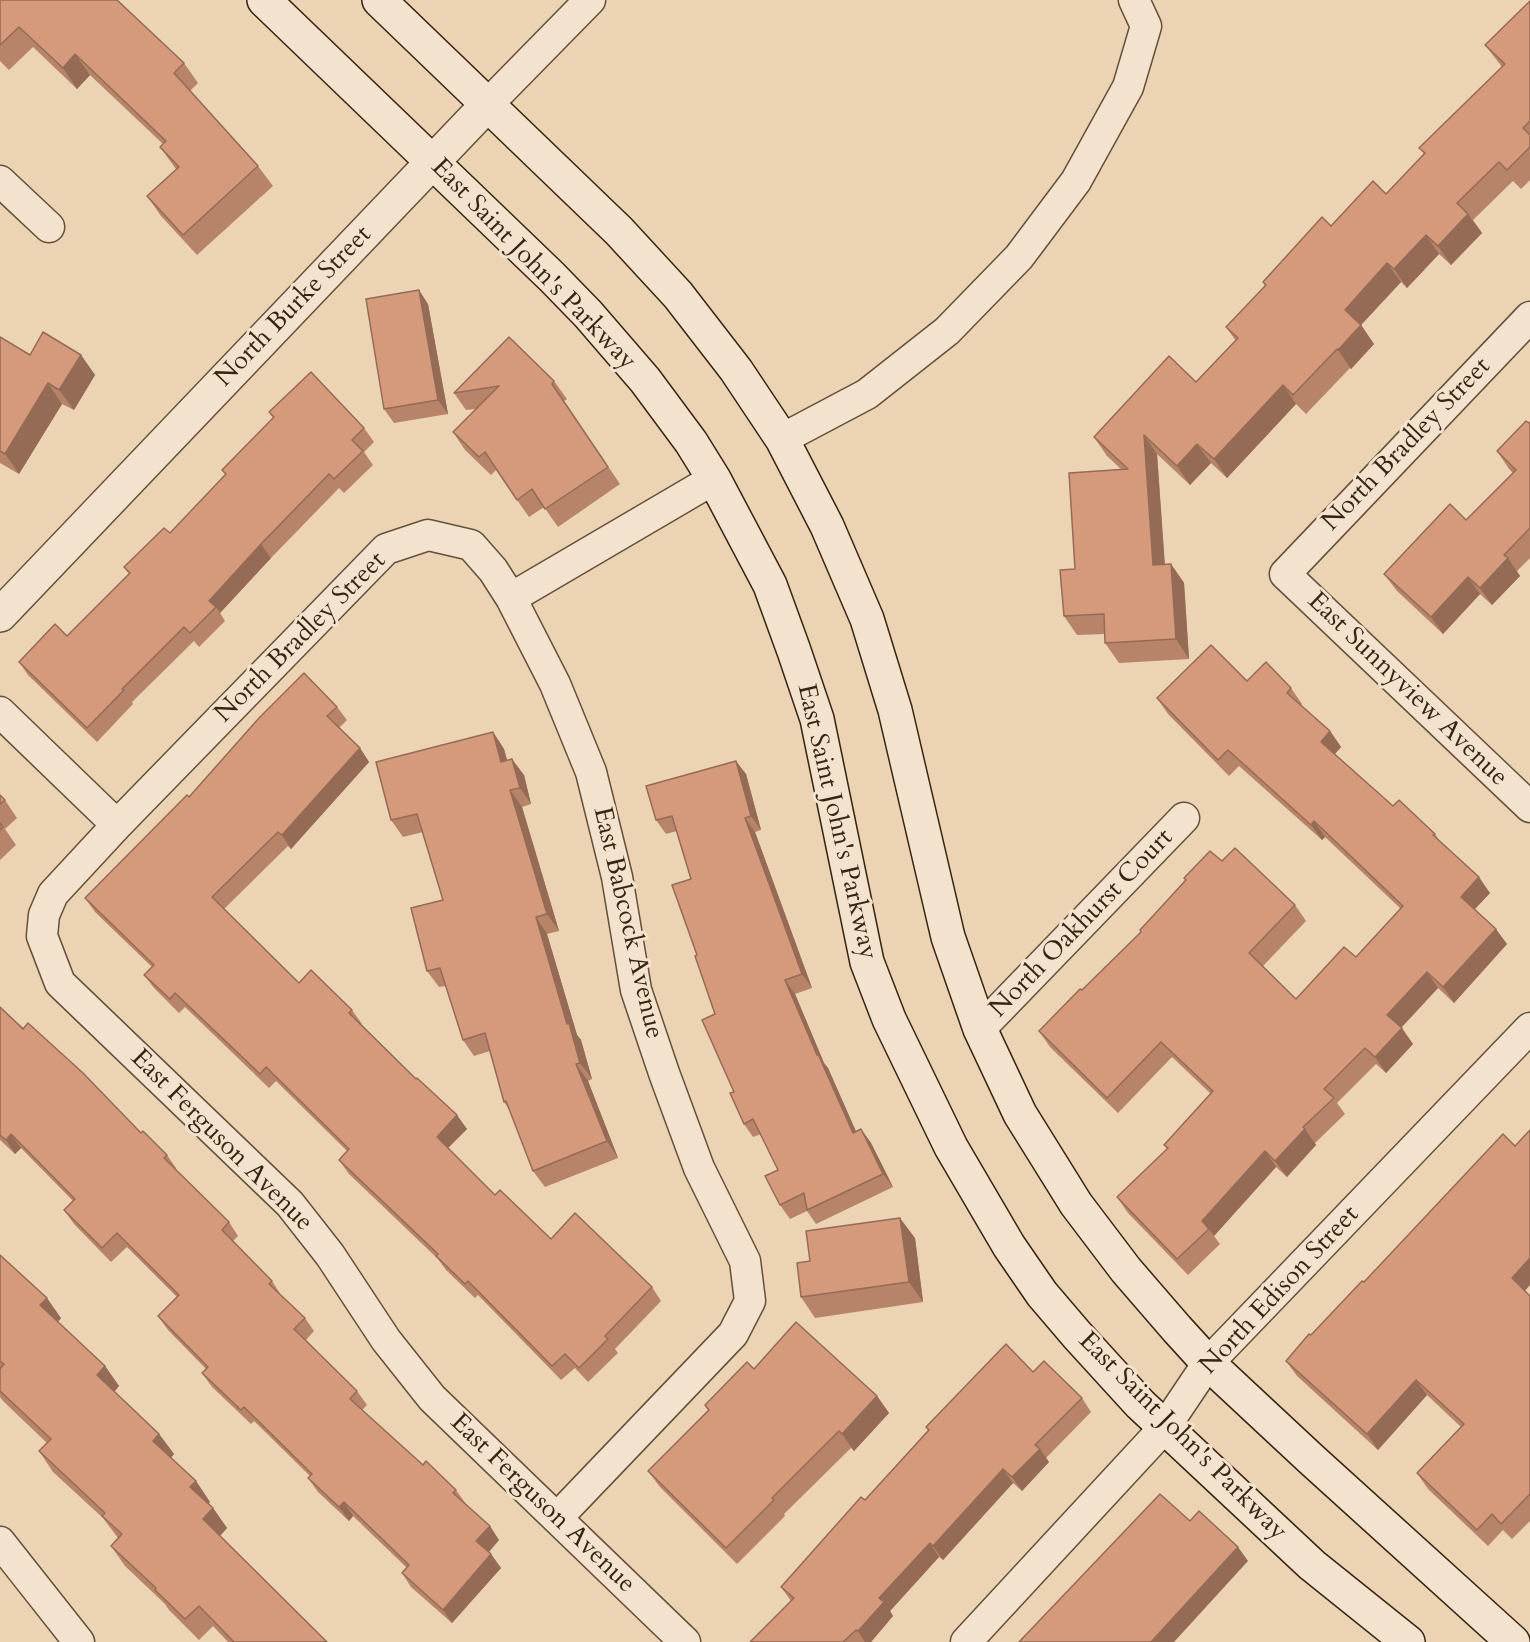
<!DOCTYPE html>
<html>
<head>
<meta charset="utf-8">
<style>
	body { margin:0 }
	canvas { display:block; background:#ebd3b4 }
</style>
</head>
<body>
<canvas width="1530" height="1642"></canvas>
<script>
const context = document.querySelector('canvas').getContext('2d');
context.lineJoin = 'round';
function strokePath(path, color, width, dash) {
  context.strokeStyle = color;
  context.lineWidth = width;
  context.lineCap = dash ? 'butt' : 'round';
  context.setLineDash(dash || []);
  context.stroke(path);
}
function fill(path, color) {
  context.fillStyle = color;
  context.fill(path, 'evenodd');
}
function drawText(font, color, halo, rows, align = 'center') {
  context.font = font + ' Cardo,serif';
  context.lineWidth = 6;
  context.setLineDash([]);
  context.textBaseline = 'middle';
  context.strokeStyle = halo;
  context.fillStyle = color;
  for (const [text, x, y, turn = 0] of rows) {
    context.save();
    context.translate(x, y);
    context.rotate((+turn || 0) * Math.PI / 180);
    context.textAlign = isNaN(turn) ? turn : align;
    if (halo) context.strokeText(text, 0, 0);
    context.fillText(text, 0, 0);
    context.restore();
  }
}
const minor = new Path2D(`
	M488 104 590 0
	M0 181 49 227
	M1530 317 1285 574 1530 807
	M782 439 867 394 947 331 1019 257 1076 181 1128 87 1146 26 1134 0
	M511 598 555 684 591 772 617 877 636 990 664 1073 699 1168 745 1261 750 1301 733 1334 557 1518
	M0 712 117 825 53 894 44 915 42 936 60 983 290 1204 330 1255 386 1340 432 1398 685 1642
	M117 825 386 549 428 535 471 545 493 570 511 598 714 479
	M980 1029 1184 818
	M0 1542 79 1642
	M966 1642 1165 1427 1208 1363 1530 1028`);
const tertiary = new Path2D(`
	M0 615 488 104`);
const secondary = new Path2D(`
	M264 0 552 277 588 314 645 380 691 442 714 479 770 585 794 651 817 719 867 962 889 1019 951 1147 1009 1246 1042 1294 1077 1335 1140 1404 1312 1565 1408 1642
	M379 0 619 231 678 295 736 370 782 439 827 526 867 619 895 710 948 937 980 1029 1020 1114 1076 1204 1126 1270 1177 1329 1208 1363 1311 1459 1513 1642`);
const wall = new Path2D(`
	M0 0 184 63 198 83 190 91 258 166 273 186 197 255 161 216 147 196 176 169 160 147 163 144 90 75 77 89 33 47 9 70 0 61Z
	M1530 1V180L1521 189 1513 181 1473 220 1482 233 1451 265 1439 254 1407 288 1401 282 1361 325 1374 344 1351 369 1350 368 1306 414 1296 404 1227 478 1211 463 1190 485 1157 454 1165 564H1171L1184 583 1189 659 1119 663 1105 643V634L1077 635 1064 616 1075 569 1122 470 1107 456 1094 437 1196 382 1236 341 1226 327 1265 286 1263 282 1331 226 1386 194 1424 154 1419 148 1502 67 1485 45Z
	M428 304 448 414 394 423 384 409Z
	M0 337 30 355H81L95 375 74 410 62 404 19 474 0 463Z
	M509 337 554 381 567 399 564 401 620 484 558 527 544 507 529 517 496 470 491 475 465 450 453 432 476 409 466 410 454 393Z
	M269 412 364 428 374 442 364 452 373 465 344 493 339 488 271 558 220 613 225 621 199 647 194 641 132 702 133 704 97 742 28 675 19 662 67 636 129 574 124 567 170 533 226 475 222 470 273 418Z
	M1530 422V558L1517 571 1520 576 1492 605 1480 594 1443 634 1397 591 1384 574 1466 520 1513 473 1509 469 1497 451Z
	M1247 681 1291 688 1302 704 1301 705 1330 731 1341 747 1335 754 1393 806 1435 834 1441 843 1490 893 1475 909 1507 944 1454 1003 1438 988 1401 1028 1413 1044 1386 1073 1376 1064 1337 1103 1345 1114 1315 1143 1316 1145 1287 1177 1276 1167 1214 1236 1220 1244 1188 1275 1128 1213 1117 1197 1167 1149 1164 1145 1211 1094 1172 1057 1118 1113 1050 1047 1039 1031 1082 990 1141 932 1185 880 1184 878 1222 861 1295 905 1306 921 1263 966 1296 999 1356 957 1401 909 1325 837 1322 840 1239 766 1229 776 1168 714 1157 698Z
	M337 707 347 720 339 728 360 748 369 762 291 849 288 846 224 909 299 983 352 1010 362 1024H361L467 1129 448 1148 495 1195 551 1239 652 1287 661 1301 615 1349 618 1353 588 1382 575 1368 561 1380 478 1295 475 1298 446 1270 438 1259 349 1174 339 1160 347 1151 276 1081 269 1088 185 1007 179 1013 154 988 144 975 152 967 95 912 85 898 189 797Z
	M493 732 504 749 507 760 524 775 531 804 522 807 559 931 547 934 577 1035 581 1040 592 1079 588 1081 618 1158 545 1187 533 1171 509 1109 504 1102 490 1051 474 1056 463 1040 446 986 439 987 427 971 443 900 423 832 403 837 391 820Z
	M746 774 761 830 755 832 812 988 795 994 824 1063 828 1068 856 1132 861 1129 871 1143 893 1187 816 1224 807 1211 790 1219 780 1205 778 1170 761 1134 753 1137 744 1124 734 1092 715 1014 697 955 691 879 677 831 666 834 656 820Z
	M0 795 5 800 17 818 5 829 16 845 0 860Z
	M0 1007 141 1133 167 1155 176 1168 175 1169 229 1222 238 1236 233 1241 272 1281 281 1295 305 1318 314 1331 306 1340 357 1391 367 1405 362 1410 423 1465 456 1490 466 1504 499 1540 489 1552 501 1568 452 1623 411 1587 402 1573 407 1568 353 1516 349 1521 318 1492 308 1478 310 1476 254 1421 251 1424 212 1387 202 1373 206 1369 168 1330 158 1316 177 1297 127 1247 111 1262 74 1224 64 1210 73 1201 21 1148 15 1154 0 1140Z
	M915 1238 923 1302 815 1318 801 1297 810 1261Z
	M0 1255 61 1318 58 1322 105 1366 119 1386 114 1392 159 1434 174 1454 171 1458 196 1481 210 1502 208 1504 213 1508 227 1528 220 1536 327 1642H228L213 1626 199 1640 169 1610 165 1604 125 1566 111 1546 118 1538 103 1518 53 1472 39 1451 47 1443 3 1401 0 1397Z
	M1364 1282 1525 1291 1530 1296V1521L1512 1539 1503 1530 1488 1546 1428 1489 1417 1473 1461 1427 1427 1395 1378 1450 1297 1376 1286 1361Z
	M1033 1372 1082 1398 1091 1412 1046 1458 1049 1462 1022 1491 1013 1483 943 1560 939 1557 890 1611 893 1616 871 1642H750L791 1601 781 1587 865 1500 928 1430 926 1427Z
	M877 1396 889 1413 854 1451 851 1448 784 1514 785 1516 737 1564 660 1487 648 1471 708 1410 705 1405Z`);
const shadedWall = new Path2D(`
	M75 54 90 75 77 89 63 68Z
	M1468 214 1482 233 1451 265 1438 246Z
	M1426 235 1439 254 1407 288 1394 269Z
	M1387 263 1401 282 1361 325 1374 344 1351 369 1338 350 1345 310Z
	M419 290 428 304 448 414 438 400Z
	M81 355 95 375 74 410 59 390Z
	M48 383 62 404 19 474 5 454Z
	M1283 385 1296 404 1227 478 1214 459Z
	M1144 435 1157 454 1166 584 1153 565Z
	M1197 444 1211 463 1190 485 1177 466Z
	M261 544 271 558 220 613 216 607 209 601Z
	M1508 558 1520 576 1492 605 1480 588Z
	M1171 564 1184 583 1189 659 1176 639Z
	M1468 577 1480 594 1443 634 1431 617Z
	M1330 731 1341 747 1332 757 1321 742Z
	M493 732 504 749 512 778 501 762Z
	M360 748 369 762 291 849 282 835Z
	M512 759 524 775 531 804 520 788Z
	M736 761 746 774 761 830 751 816Z
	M510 790 522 807 559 931 547 914Z
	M745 818 755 832 812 988 802 974Z
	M1314 821 1325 837 1322 840 1311 825Z
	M1479 877 1490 893 1472 912 1461 897Z
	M536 917 547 934 577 1035 581 1040 592 1079 580 1063 567 1024Z
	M1496 929 1507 944 1454 1003 1443 987Z
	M1427 972 1438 988 1398 1031 1387 1015Z
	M785 980 795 994 824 1063 828 1068 863 1147 853 1133 817 1055Z
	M1402 1028 1413 1044 1386 1073 1375 1057Z
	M576 1064 588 1081 618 1158 607 1141Z
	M457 1115 467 1129 446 1150 437 1137Z
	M861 1129 871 1143 893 1187 883 1174Z
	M1305 1129 1316 1145 1287 1177 1275 1161Z
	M11 1134 21 1148 15 1154 6 1140Z
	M1265 1151 1276 1167 1214 1236 1209 1229 1202 1221Z
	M900 1218 915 1238 923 1302 909 1282Z
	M1530 1258V1285L1523 1293 1512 1278Z
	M47 1298 61 1318 54 1326 40 1305Z
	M105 1366 119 1386 111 1396 97 1375Z
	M1416 1380 1427 1395 1378 1450 1367 1434Z
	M877 1396 889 1413 854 1451 842 1434Z
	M159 1434 174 1454 167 1461 153 1441Z
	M1040 1449 1049 1462 1022 1491 1012 1477Z
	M1003 1469 1013 1483 943 1560 933 1546Z
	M196 1481 210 1502 205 1508 190 1487Z
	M344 1502 353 1516 349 1521 339 1507Z
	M213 1508 227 1528 217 1539 203 1519Z
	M490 1526 499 1540 486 1555 476 1541Z
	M930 1543 939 1557 890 1611 893 1616 871 1642H865L858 1631 879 1598Z
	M1238 1547 1248 1561 1174 1642H1151Z
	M491 1554 501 1568 452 1623 443 1610Z`);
const building = new Path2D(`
	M0 0H117L184 63 174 73 258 166 183 235 147 196 179 167 160 147 166 141 75 54 63 68 19 27 0 45Z
	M1530 1V121L1523 128 1530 135V147L1507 170 1499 162 1457 203 1468 214 1438 246 1426 235 1394 269 1387 263 1345 310 1361 325 1338 350 1337 349 1293 395 1283 385 1214 459 1197 444 1177 466 1144 435 1153 565 1171 564 1176 639 1105 643 1104 614 1064 616 1060 570 1075 569 1069 473 1128 469 1094 437 1169 356 1196 382 1238 338 1226 327 1266 285 1263 282 1322 217 1331 226 1373 181 1386 194 1425 153 1419 148 1505 64 1485 45Z
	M419 290 438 400 384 409 366 299Z
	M43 332 81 355 59 390 48 383 5 454 0 451V337L30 355Z
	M509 337 554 381 552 384 608 467 545 509 532 489 517 500 485 452 479 457 453 432 499 386 454 393Z
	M311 372 364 428 352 440 363 451 334 479 329 474 261 544 209 601 216 607 190 633 184 627 122 689 124 690 87 728 19 662 55 624 67 636 130 573 124 567 164 528 170 533 226 474 222 470 274 417 269 412Z
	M1526 421 1529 423 1530 422V528L1504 555 1508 558 1480 588 1468 577 1431 617 1384 574 1450 504 1466 520 1516 470 1497 451Z
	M1211 645 1247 681 1266 662 1291 688 1287 693 1330 731 1321 742 1393 806 1399 800 1435 834 1433 835 1479 877 1461 897 1496 929 1443 987 1427 972 1387 1015 1402 1028 1375 1057 1365 1048 1324 1089 1334 1098 1303 1127 1305 1129 1275 1161 1265 1151 1202 1221 1209 1229 1177 1259 1117 1197 1168 1148 1164 1145 1213 1091 1161 1042 1107 1098 1039 1031 1080 989 1082 990 1141 932 1140 930 1186 880 1184 878 1210 851 1222 861 1235 848 1295 905 1249 953 1296 999 1344 947 1356 957 1403 906 1314 821 1311 825 1228 750 1218 760 1157 698Z
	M304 673 337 707 327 716 360 748 282 835 278 832 212 897 299 983 311 970 352 1010 349 1013 416 1079 417 1078 457 1115 437 1137 495 1195 500 1190 551 1239 575 1213 652 1287 605 1336 608 1339 579 1368 565 1354 552 1366 468 1281 465 1284 436 1256 438 1254 339 1160 349 1149 266 1067 260 1074 175 993 170 999 144 975 154 965 85 898 187 795 189 797 259 718Z
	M493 732 501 762 512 759 520 788 510 790 547 914 536 917 567 1024 569 1023 580 1063 576 1064 607 1141 533 1171 506 1101 504 1102 485 1033 463 1040 440 968 427 971 411 908 443 900 417 814 391 820 376 762Z
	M736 761 751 816 745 818 802 974 785 980 817 1055 818 1054 853 1133 861 1129 883 1174 807 1210 804 1193 780 1205 765 1176 778 1170 753 1119 744 1124 730 1093 734 1092 702 1020 715 1014 695 956 697 955 672 885 691 879 672 816 656 820 646 786Z
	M0 795 5 800 0 804Z
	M0 823 3 827 0 830Z
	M0 1007 23 1029 28 1023 83 1073 141 1133 143 1131 167 1155 164 1158 229 1222 222 1230 272 1281 269 1284 305 1318 294 1329 357 1391 350 1399 423 1465 426 1461 456 1490 453 1493 490 1526 476 1541 491 1554 443 1610 402 1573 409 1565 344 1502 339 1507 308 1478 312 1474 244 1407 241 1410 202 1373 208 1367 158 1316 179 1295 117 1233 102 1248 64 1210 75 1199 11 1134 6 1140 0 1135Z
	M1530 1130V1258L1512 1278 1530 1296V1494L1501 1524 1492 1514 1477 1530 1417 1473 1464 1424 1416 1380 1367 1434 1286 1361 1309 1334 1311 1335 1362 1281 1364 1282 1503 1134 1515 1146Z
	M900 1218 909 1282 801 1297 797 1263 810 1261 806 1231Z
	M0 1255 47 1298 40 1305 105 1366 97 1375 159 1434 153 1441 196 1481 190 1487 213 1508 203 1519 327 1642H234L199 1606 185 1619 155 1590 156 1588 111 1546 122 1534 102 1516 105 1513 39 1451 51 1439 0 1391V1369L4 1364 0 1361Z
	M796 1322 877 1396 842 1434 839 1431 772 1498 774 1500 726 1548 648 1471 709 1410 705 1405 747 1362 754 1369Z
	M1006 1344 1033 1372 1044 1361 1082 1398 1035 1445 1040 1449 1012 1477 1003 1469 933 1546 930 1543 879 1598 884 1602 858 1631 856 1630 843 1642H750L794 1598 781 1587 861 1497 865 1500 929 1430 926 1427Z
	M1160 1494 1190 1521 1199 1511 1238 1547 1151 1642H1019Z`);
const streetNames = [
	["East Saint John's Parkway",533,265,46],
	["North Burke Street",294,307,-46],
	["North Bradley Street",1407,445,-46],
	["North Bradley Street",301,638,-45],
	["East Sunnyview Avenue",1407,690,44],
	["East Saint John's Parkway",836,822,77],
	["East Babcock Avenue",627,923,77],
	["North Oakhurst Court",1082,924,-46],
	["East Ferguson Avenue",221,1141,45],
	["North Edison Street",1280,1291,-47],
	["East Saint John's Parkway",1182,1437,45],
	["East Ferguson Avenue",542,1504,44]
];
strokePath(minor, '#63513a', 33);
strokePath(tertiary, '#63513a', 36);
strokePath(secondary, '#362611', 36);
strokePath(minor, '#f2e2ce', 30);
strokePath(tertiary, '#f2e2ce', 33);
strokePath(secondary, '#f2e2ce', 33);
fill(wall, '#b7846a');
fill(shadedWall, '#956b56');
fill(building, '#d5997b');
strokePath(building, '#956b56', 1.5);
drawText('26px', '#362611', '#f2e2ce', streetNames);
</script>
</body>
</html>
